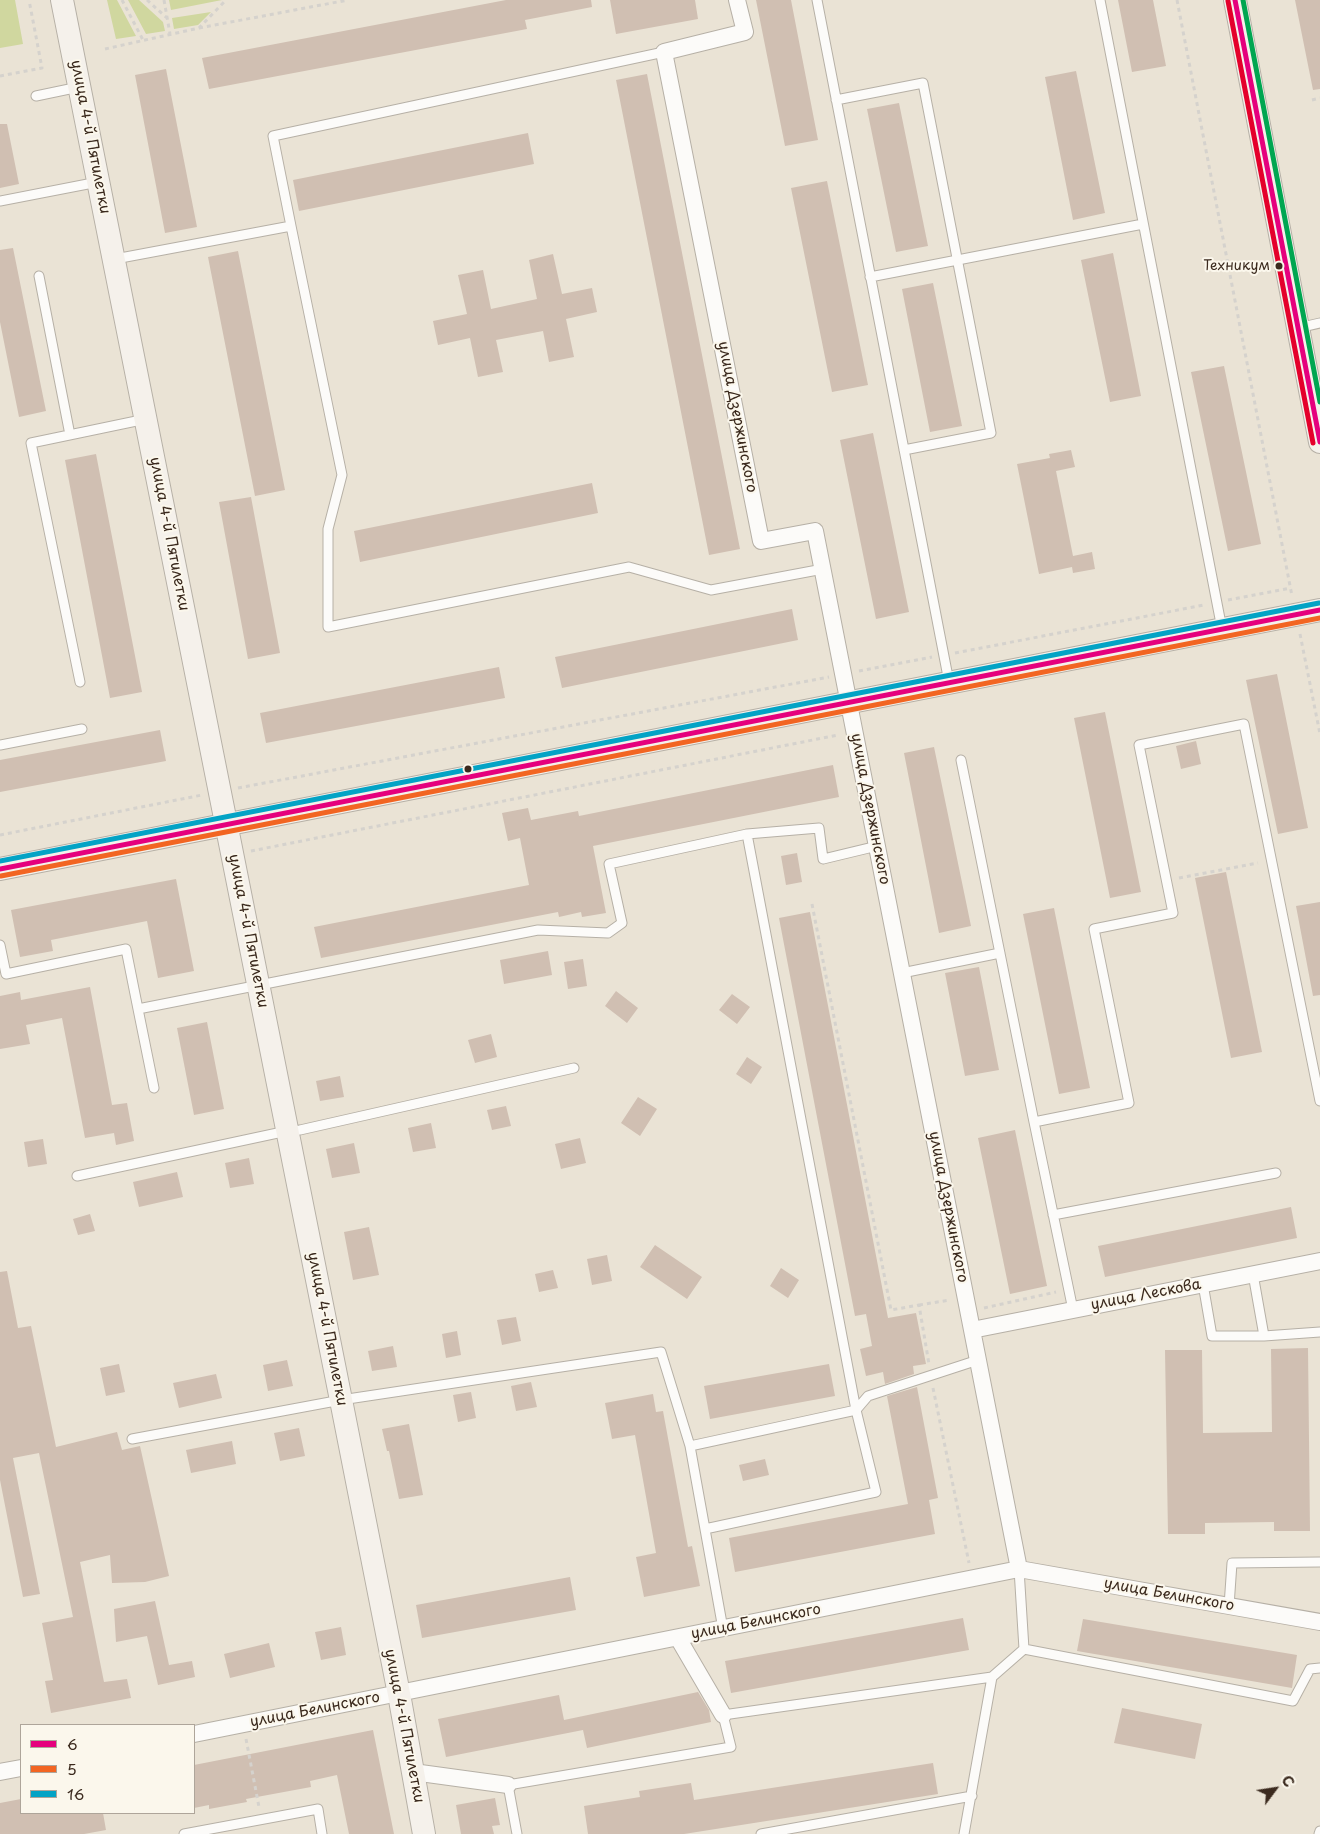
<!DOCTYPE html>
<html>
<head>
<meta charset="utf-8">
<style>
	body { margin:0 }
	#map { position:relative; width:1320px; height:1834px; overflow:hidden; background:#eae3d5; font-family:"Playpen Sans",sans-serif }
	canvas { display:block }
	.legend { position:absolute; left:20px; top:1724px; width:175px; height:90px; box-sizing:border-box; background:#fbf7ec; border:1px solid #aea59a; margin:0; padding:6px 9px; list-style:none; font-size:15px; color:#3b2a1e }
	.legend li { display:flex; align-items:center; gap:10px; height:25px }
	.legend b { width:25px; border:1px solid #aea59a }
	.north { position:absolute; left:1250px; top:1764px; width:50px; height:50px; -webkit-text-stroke:4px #fbf7ec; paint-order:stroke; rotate:59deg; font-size:14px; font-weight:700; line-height:20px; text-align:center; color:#3b2a1e }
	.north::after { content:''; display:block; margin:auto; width:18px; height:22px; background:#3b2a1e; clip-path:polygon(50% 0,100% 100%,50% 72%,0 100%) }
</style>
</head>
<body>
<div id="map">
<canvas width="1320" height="1834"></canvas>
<ul class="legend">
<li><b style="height:6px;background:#e5007d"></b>6</li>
<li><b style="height:6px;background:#f26522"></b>5</li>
<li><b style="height:6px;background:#03a3c5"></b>16</li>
</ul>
<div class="north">С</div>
</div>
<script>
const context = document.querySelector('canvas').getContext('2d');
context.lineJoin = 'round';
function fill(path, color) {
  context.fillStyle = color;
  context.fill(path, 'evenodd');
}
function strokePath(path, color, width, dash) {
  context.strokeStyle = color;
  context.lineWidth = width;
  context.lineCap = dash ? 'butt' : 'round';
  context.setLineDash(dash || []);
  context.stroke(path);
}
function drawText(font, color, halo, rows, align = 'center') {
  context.font = font + ' "Playpen Sans",sans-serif';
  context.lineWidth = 4;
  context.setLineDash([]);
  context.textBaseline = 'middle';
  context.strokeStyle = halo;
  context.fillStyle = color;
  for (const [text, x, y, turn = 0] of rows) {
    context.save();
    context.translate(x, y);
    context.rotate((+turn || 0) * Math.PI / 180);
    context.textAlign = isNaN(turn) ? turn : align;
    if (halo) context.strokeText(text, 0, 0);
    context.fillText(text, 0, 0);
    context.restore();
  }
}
const green = new Path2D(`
	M0 0H15L23 44 0 48Z
	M107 0H117L136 36 116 39Z
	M128 0H139L163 22 165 31 146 34Z
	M169 0H222L171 10Z
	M211 12 198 25 174 29 172 18Z`);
const building = new Path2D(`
	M506 0H591L592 7 525 20 527 29 209 89 202 58Z
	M610 0H695L698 19 616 34Z
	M756 0H791L818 140 785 146Z
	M1118 0H1153L1166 66 1132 72Z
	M1295 0H1320V89L1313 90Z
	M166 69 197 227 165 233 135 75Z
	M1076 71 1105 213 1073 220 1045 77Z
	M647 74 740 549 709 555 616 80Z
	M899 103 928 246 896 252 867 109Z
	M0 124H7L19 184 0 188Z
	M528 133 534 164 299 211 293 180Z
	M827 181 868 385 832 392 791 188Z
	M13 248 46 411 19 417 0 322V250Z
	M238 251 285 490 255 496 208 257Z
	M1113 253 1141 396 1110 402 1081 260Z
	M553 254 562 294 592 288 597 312 566 319 574 357 549 362 543 331 496 340 503 372 478 377 470 338 438 345 433 321 467 314 458 275 483 270 491 309 537 299 529 260Z
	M933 283 962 426 930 432 902 289Z
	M1224 366 1261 544 1228 551 1191 372Z
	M873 433 909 612 876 619 840 440Z
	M1071 450 1075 467 1056 471 1073 556 1092 552 1095 569 1073 573 1072 567 1039 574 1017 464 1050 458 1049 454Z
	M96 454 142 692 110 698 65 460Z
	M592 483 598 513 360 562 354 531Z
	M251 497 280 653 248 659 219 502Z
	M792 609 798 640 562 688 555 657Z
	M499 667 505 698 266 743 260 713Z
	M1277 674 1308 828 1278 834 1246 680Z
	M1105 712 1141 892 1110 898 1074 718Z
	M160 730 166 761 0 792V760Z
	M1196 741 1201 764 1181 769 1176 746Z
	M934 747 971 926 939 933 904 753Z
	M833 765 839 797 593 846 606 913 582 917 581 912 559 917 558 912 321 958 314 927 529 885 520 838 508 841 502 813 528 808 531 820 578 811 579 816Z
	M797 853 802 882 786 885 781 856Z
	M1226 872 1262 1052 1231 1058 1195 878Z
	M176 879 194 971 158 978 147 921 51 940 53 951 20 957 11 910Z
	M1320 902V995L1313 996 1296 906Z
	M1054 908 1090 1088 1059 1094 1023 914Z
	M810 912 888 1318 916 1313 926 1364 913 1366 914 1374 885 1384 883 1372 866 1376 860 1349 872 1346 866 1314 855 1316 779 918Z
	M548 951 552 975 504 984 500 960Z
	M583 959 587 986 568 989 564 962Z
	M979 967 999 1070 965 1076 945 973Z
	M90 987 112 1105 127 1103 134 1141 116 1145 114 1133 85 1138 62 1018 26 1025 30 1044 0 1049V996L20 992 21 1000Z
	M616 991 638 1008 627 1023 605 1006Z
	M732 994 750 1007 737 1024 719 1010Z
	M207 1022 224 1109 194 1115 177 1028Z
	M491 1034 497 1057 475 1063 468 1040Z
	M747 1057 762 1067 751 1084 736 1074Z
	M340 1076 344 1097 320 1101 316 1081Z
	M638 1097 657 1109 640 1136 621 1123Z
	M506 1106 511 1126 492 1130 487 1110Z
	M431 1123 436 1148 413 1152 408 1128Z
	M1015 1130 1047 1286 1010 1294 978 1138Z
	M580 1138 586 1163 561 1169 555 1144Z
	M43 1139 47 1164 28 1167 24 1142Z
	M354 1143 360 1173 332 1178 326 1149Z
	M249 1158 254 1184 230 1188 225 1163Z
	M177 1172 183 1197 139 1207 133 1182Z
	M1291 1207 1297 1238 1105 1277 1098 1246Z
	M90 1214 95 1231 78 1235 73 1219Z
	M369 1227 379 1275 353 1280 344 1232Z
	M655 1245 702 1277 687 1299 640 1267Z
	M607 1255 612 1281 592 1285 587 1259Z
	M781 1268 799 1280 788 1298 770 1286Z
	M553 1270 558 1288 539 1292 535 1274Z
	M7 1271 18 1328 31 1326 56 1447 117 1432 122 1450 140 1446 169 1576 145 1582 112 1583 110 1555 80 1562 104 1682 127 1679 131 1698 51 1713 45 1681 53 1680 42 1623 73 1617 39 1453 13 1458 40 1594 23 1597 0 1480V1272Z
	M516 1317 521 1341 502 1345 497 1320Z
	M457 1331 461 1355 446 1358 442 1334Z
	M393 1346 397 1367 372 1371 368 1351Z
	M1308 1348 1310 1531H1274V1522L1205 1523V1534H1168L1165 1350H1202L1203 1433 1272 1432 1271 1349Z
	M287 1360 293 1386 268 1391 263 1365Z
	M119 1364 125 1392 106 1396 100 1368Z
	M829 1364 835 1396 710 1419 704 1386Z
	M216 1374 222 1398 179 1408 173 1383Z
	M531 1382 537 1407 516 1411 511 1386Z
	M917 1387 938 1498 929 1500 935 1534 735 1572 729 1538 908 1504 887 1396Z
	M471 1392 476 1418 458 1422 453 1395Z
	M653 1394 656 1412 663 1411 688 1547 692 1546 700 1586 644 1597 636 1557 656 1553 635 1435 612 1439 605 1403Z
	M409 1424 423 1495 399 1499 389 1451H387L382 1429Z
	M299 1428 305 1456 280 1461 274 1433Z
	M232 1441 236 1464 191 1473 186 1450Z
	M765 1459 769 1475 743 1481 739 1465Z
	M570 1577 576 1610 422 1638 416 1605Z
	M155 1601 169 1665 192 1661 195 1677 158 1685 147 1636 116 1642 114 1609Z
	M963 1618 969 1650 731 1693 725 1661Z
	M1083 1619 1297 1655 1292 1688 1077 1651Z
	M341 1627 346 1655 321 1660 315 1632Z
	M269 1643 275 1667 230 1678 224 1654Z
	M698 1692 709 1710 711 1722 587 1748 583 1730 446 1757 438 1719 559 1695 564 1720Z
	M1122 1708 1202 1724 1195 1759 1114 1743Z
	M373 1730 394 1834H349L337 1775 310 1781 311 1787 246 1799 247 1802 209 1809V1805L194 1808V1765Z
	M933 1763 938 1794 684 1834H588L584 1806 640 1797 639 1791 691 1783 694 1800Z
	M495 1798 500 1825 492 1826 494 1834H461L456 1805Z
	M21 1799V1813H103L106 1830 84 1834H0V1803Z`);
const path = new Path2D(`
	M122 0 143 40
	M147 0 167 18
	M164 0 170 34
	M1177 0 1292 596
	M199 28 348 0
	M105 49 199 28 226 0
	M0 76 42 68 29 0
	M1312 100 1320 98
	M1228 600 1291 588
	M1300 634 1320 734
	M955 653 1204 605
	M859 671 932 657
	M238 788 829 677
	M0 835 202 795
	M251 851 838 735
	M1179 878 1258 863
	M812 904 891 1310 919 1305 929 1364
	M919 1305 950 1300
	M984 1308 1056 1292
	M933 1388 969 1563
	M246 1739 259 1807`);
const lane = new Path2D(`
	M817 0 949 682
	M1100 0 1222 629
	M36 96 79 87
	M836 100 923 83 991 433 904 450
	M0 201 98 182
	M291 226 273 136 664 52
	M115 259 291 226 342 475 328 529V627L629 567 711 590 823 569
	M39 276 70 435
	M870 277 1143 224
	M1298 328 1320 323
	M80 682 31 443 146 419
	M0 745 82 729
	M961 760 1034 1122 1129 1103 1094 929 1173 913 1139 745 1244 724 1320 1101
	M0 945 6 974 126 949 138 1009 538 930 608 933 622 923 609 864 747 834 819 828 823 859 877 846
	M902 973 1000 953
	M138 1009 154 1088
	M1034 1122 1073 1310
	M77 1176 287 1131 300 1130 574 1068
	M1053 1215 1276 1173
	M1253 1274 1264 1336 1320 1332
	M1203 1284 1212 1336H1264
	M132 1439 341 1400 661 1352 690 1446 723 1629
	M690 1446 856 1410 868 1396 978 1360
	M705 1529 876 1492 856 1410 747 834
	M1229 1606 1232 1563 1320 1562
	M1024 1649 1293 1701 1310 1669 1320 1668
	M184 1834 318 1809 322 1834
	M517 1834 508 1785 731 1747 723 1715 992 1677
	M761 1834 972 1796
	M964 1834 992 1677 1024 1649 1019 1569
	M1319 1834 1320 1831`);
const street = new Path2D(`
	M737 0 745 32 664 52 761 541 815 531 1019 1569
	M972 1330 1320 1261
	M678 1638 723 1715
	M194 1734 1019 1569 1320 1622
	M0 1772 21 1768
	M413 1772 508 1785`);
const secondary = new Path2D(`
	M62 0 341 1400 399 1694 424 1834
	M1235 0 1320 442
	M0 869 1320 610`);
const bus1 = new Path2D(`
	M1235 0 1320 442
	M0 869 1320 610`);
const bus2 = new Path2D(`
	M1 876 1320 618`);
const bus3 = new Path2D(`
	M0 861 1319 603`);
const bus4 = new Path2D(`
	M1228 1 1313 443`);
const bus5 = new Path2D(`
	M1243 0 1320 402`);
const markers = [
	[1279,266,4.5,"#3b2a1e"],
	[468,769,4.5,"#3b2a1e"]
];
const busNames = [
	["Техникум",1270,266]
];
const streetNames = [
	["улица 4-й Пятилетки",90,137,79],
	["улица Дзержинского",737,417,79],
	["улица 4-й Пятилетки",169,534,79],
	["улица Дзержинского",870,809,79],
	["улица 4-й Пятилетки",248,931,79],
	["улица Дзержинского",948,1207,79],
	["улица Лескова",1146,1295,-11],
	["улица 4-й Пятилетки",327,1329,79],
	["улица Белинского",1169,1595,10],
	["улица Белинского",756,1622,-11],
	["улица Белинского",315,1710,-11],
	["улица 4-й Пятилетки",404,1726,79]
];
fill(green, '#d0d79f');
fill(building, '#d0bfb2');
strokePath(lane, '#b6b0a6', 11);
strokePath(street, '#b6b0a6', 18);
strokePath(secondary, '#b6b0a6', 24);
strokePath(path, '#d5d2cd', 3, [4, 4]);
strokePath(lane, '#fcfbf9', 9);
strokePath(street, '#fcfbf9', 16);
strokePath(secondary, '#f5f1eb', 22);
strokePath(bus1, '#e5007d', 5);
strokePath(bus2, '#f26522', 5);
strokePath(bus3, '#03a3c5', 5);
strokePath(bus4, '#e4002b', 5);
strokePath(bus5, '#00a651', 5);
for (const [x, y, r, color] of markers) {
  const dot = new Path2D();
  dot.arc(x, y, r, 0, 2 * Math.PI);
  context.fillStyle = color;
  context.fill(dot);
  strokePath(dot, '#fbf7ec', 2);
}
drawText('14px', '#3b2a1e', '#fbf7ec', busNames, 'right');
drawText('15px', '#3b2a1e', '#fbf7ec', streetNames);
</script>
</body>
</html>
